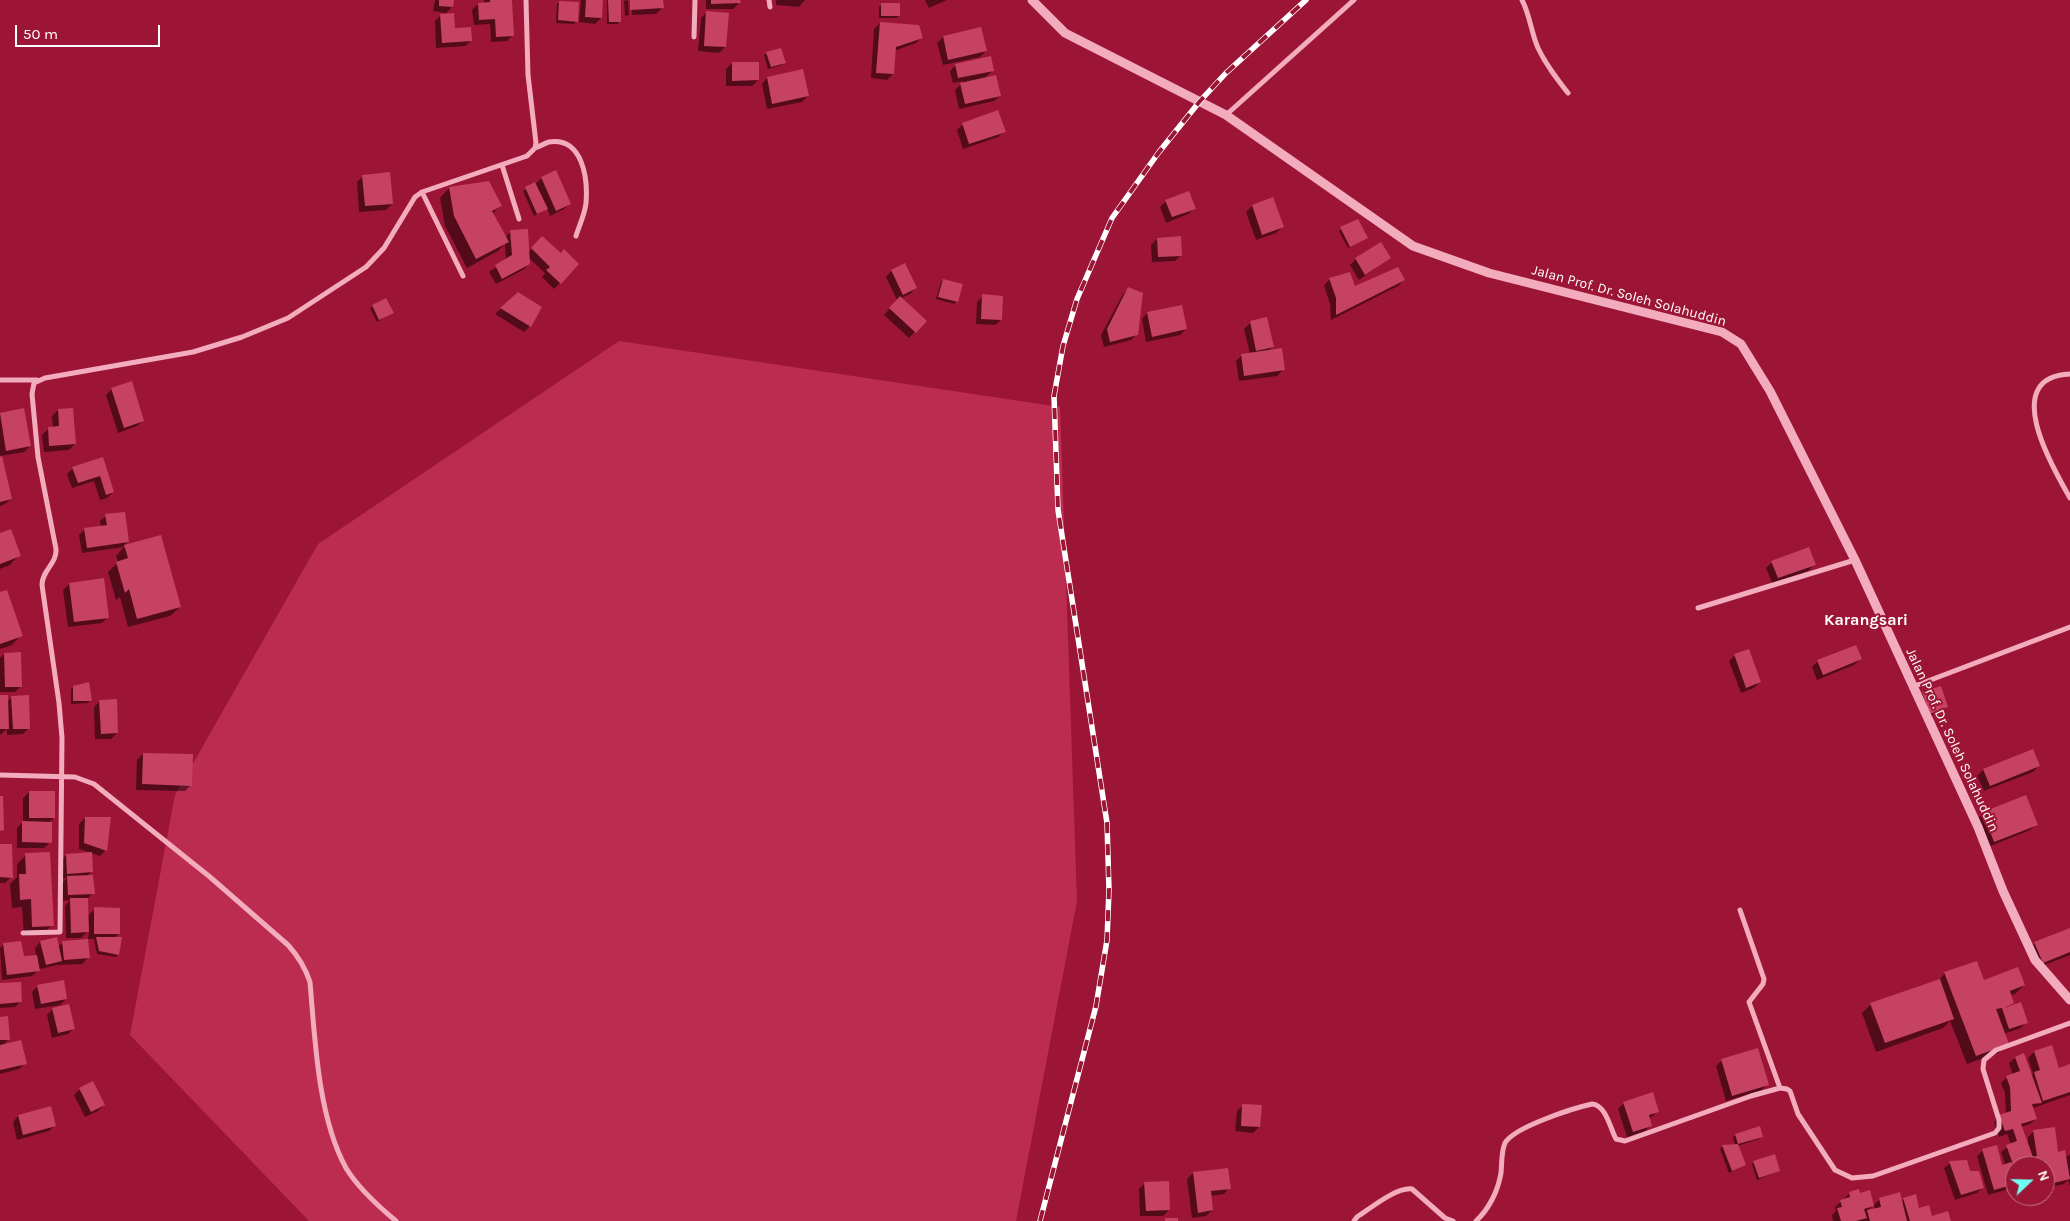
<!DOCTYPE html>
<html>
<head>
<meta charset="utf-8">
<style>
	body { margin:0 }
	#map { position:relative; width:2070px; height:1221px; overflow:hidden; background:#9c1536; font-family:Karla,sans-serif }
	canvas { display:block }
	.north { position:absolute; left:2005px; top:1156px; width:50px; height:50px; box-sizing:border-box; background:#9c1536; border:1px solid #c47386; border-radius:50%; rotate:69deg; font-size:14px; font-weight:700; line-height:20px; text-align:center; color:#fff }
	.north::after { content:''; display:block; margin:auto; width:18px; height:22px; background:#6dfff1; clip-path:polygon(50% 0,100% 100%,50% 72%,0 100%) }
	.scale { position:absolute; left:15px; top:25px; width:145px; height:22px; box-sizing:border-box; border:2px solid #fff; border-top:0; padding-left:6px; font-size:15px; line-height:18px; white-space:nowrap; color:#fff; -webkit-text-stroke:4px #9c1536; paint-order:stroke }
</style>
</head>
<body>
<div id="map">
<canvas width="2070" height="1221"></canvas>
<div class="north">N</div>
<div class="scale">50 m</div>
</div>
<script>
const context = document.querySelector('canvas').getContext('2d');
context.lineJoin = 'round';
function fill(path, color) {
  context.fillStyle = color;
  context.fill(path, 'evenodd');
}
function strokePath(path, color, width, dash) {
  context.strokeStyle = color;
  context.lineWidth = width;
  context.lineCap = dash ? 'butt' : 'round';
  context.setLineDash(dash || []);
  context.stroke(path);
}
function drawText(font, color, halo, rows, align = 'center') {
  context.font = font + ' Karla,sans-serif';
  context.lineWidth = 4;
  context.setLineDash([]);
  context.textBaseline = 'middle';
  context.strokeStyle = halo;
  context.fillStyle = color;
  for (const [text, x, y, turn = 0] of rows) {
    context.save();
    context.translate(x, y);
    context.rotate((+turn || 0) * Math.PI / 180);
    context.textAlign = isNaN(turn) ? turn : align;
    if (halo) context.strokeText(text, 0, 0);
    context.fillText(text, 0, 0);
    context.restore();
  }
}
const green = new Path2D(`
	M619 341 1060 407 1077 901 1016 1221H309L130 1035 175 795 318 544Z`);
const shadow = new Path2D(`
	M435 0H452V7L446 13 433 11Z
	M484 0H504L513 35 507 41 491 42 490 24 474 25 472 10 478 4 484 3Z
	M581 0H602L601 18 595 24 579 22Z
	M607 0H620V22L617 24H607Z
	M628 0 629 15 625 16 624 1Z
	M631 0H662V8L656 14 632 15Z
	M706 0H739V3L733 9H706Z
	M776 0H805L799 7 776 5Z
	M925 0H947L929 8Z
	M559 2 577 21 574 24 556 23 557 4Z
	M882 4 899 15 897 18H879V7Z
	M707 12 725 47 719 53 698 51 701 18Z
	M441 15 454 29 471 41 465 46 436 48 435 21Z
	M880 23 922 37 916 43 894 51 893 74 887 80 871 78 874 29Z
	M943 37 986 51 980 57 943 65 937 43Z
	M767 53 784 62 782 65 768 69 764 55Z
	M732 63 758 80 752 86H726V69Z
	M956 65 992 71 984 79 1000 96 994 101 959 109 955 90 964 81 953 83 950 71Z
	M767 78 808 96 802 102 767 109 762 84Z
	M963 124 1004 131 998 137 963 149 957 130Z
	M363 176 392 204 386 210 359 212 357 182Z
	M542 178 570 203 564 209 550 216 547 208 534 216 523 191 535 184Z
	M449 188 501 206 492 214 505 238 511 231 528 252 542 238 560 283 554 289 542 277 545 273 529 258V264L523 270 496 284 489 272 506 260 505 244 498 251 467 268 445 226 440 198Z
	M1273 199 1282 227 1276 233 1256 240 1246 212 1252 206Z
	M1166 201 1194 209 1188 214 1166 223 1160 207Z
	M1341 229 1363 240 1348 248 1339 231Z
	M1157 239 1181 255 1175 261 1152 262 1151 245Z
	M1381 244 1390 258 1359 280 1350 265 1356 259Z
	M891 271 916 288 910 294 901 298 925 321 909 338 884 315 897 300 886 277Z
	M1330 279 1354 288 1404 280 1398 286 1331 320 1330 304 1324 285Z
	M943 280 957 301 954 304 936 299 941 282Z
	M1129 288 1137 334 1131 340 1104 347 1101 335 1123 294Z
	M518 293 530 326 524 332 495 314Z
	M983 296 1001 320 995 325 976 324 977 302Z
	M373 306 392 313 377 322 370 308Z
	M1147 313 1186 329 1180 335 1146 342 1142 319Z
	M1250 323 1273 347 1268 351 1283 370 1277 376 1239 381 1236 361 1242 355 1250 354 1244 329Z
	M112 389 143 420 137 426 118 433 106 395Z
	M23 410 30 446 24 452 0 456 11 499 5 504 0 506V414Z
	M58 410 75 444 69 450 44 452 42 435 48 429 53 428 52 416Z
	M102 459 113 492 107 498 100 500 94 481 72 488 67 474 73 468Z
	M106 516 128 542 122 547 160 537 180 607 170 616 128 627 120 597 116 600 108 572 118 562 116 556 124 547 82 553 79 535 85 529 101 527 100 521Z
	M0 534 19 555 10 565 0 569Z
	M1772 562 1814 565 1808 571 1772 583 1766 568Z
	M69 584 108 617 102 623 68 627 63 590Z
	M0 594 21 635 12 645 0 649Z
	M4 654 21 686 15 692H0V658Z
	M1735 655 1760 682 1754 688 1741 693 1729 661Z
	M1860 659 1854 665 1817 680 1812 667 1818 661Z
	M74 687 90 701 88 703 71 704V689Z
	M1923 693 1947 707 1941 712 1924 719 1917 699Z
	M0 697 7 702 12 697 29 728 23 734 7 735V729L0 735Z
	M100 701 117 733 111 739H95L94 707Z
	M2032 750 2039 766 2033 772 1984 791 1977 776 1983 770Z
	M143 754 191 785 185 791 136 790 137 760Z
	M29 792 54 818 48 823 50 842 44 848H17V828L23 822V798Z
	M2025 797 2036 825 2030 830 1988 847 1977 819 1983 814Z
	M85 818 106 850 100 856 79 849V824Z
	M0 846 11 877 5 883H0Z
	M26 855 52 925 43 934 24 936 22 907 12 908 10 884 17 877V864Z
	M66 855 92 871 87 876 93 893 87 899V916L95 909 119 934 114 938 118 955 116 957 97 954 94 939H88L89 930 81 938H66L65 906 70 900 63 901 62 883 67 878 62 879 61 861Z
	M2070 929V955L2037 968 2029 949 2035 943Z
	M40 942 58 947 63 942 88 958 82 964 57 965 40 969 32 976 2 980 0 948 3 945 22 958 36 956 35 948Z
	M1945 973 1983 981 2024 985 2015 994 2010 996 2012 1002 2007 1008 2026 1022 2021 1028 2004 1034 2008 1044 1998 1053 1967 1064 1950 1021 1943 1028 1876 1052 1862 1013 1871 1004 1938 981Z
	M0 984 21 1001 15 1007 0 1008Z
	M38 986 66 999 60 1005 35 1009 32 992Z
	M53 1009 74 1028 68 1034 52 1038 47 1015Z
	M0 1019 9 1039 3 1045 25 1063 19 1069 0 1074Z
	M2051 1047 2058 1069 2070 1065V1095L2033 1108 2036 1119 2030 1124 2021 1127 2028 1147V1137L2034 1131 2057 1153 2065 1158 2070 1154V1186L2068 1180 2064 1184 2045 1188V1166H2015V1190L2014 1185 2010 1189 1988 1195 1977 1156 1983 1150 2001 1166 2005 1165 2001 1152 2011 1144 2007 1134 1999 1137 1994 1122 2000 1117 2006 1115 2005 1093 2001 1083 2007 1077 2013 1075 2009 1063 2015 1058 2023 1055 2031 1076 2033 1074 2028 1058 2034 1052Z
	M1722 1060 1767 1084 1762 1090 1726 1101 1716 1066Z
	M80 1089 104 1105 98 1111 85 1117 74 1095Z
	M1624 1103 1657 1112 1649 1119 1651 1125 1645 1131 1627 1137 1618 1109Z
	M1243 1105 1259 1127 1253 1133 1235 1131 1237 1111Z
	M18 1116 55 1125 49 1131 17 1140 13 1122Z
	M1736 1135 1761 1137 1759 1139 1737 1146 1745 1165 1729 1173 1720 1149 1722 1147 1735 1146 1733 1137Z
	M1754 1162 1779 1171 1757 1180 1752 1164Z
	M1950 1163 1969 1172 1983 1187 1977 1193 1955 1200 1944 1168Z
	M1193 1173 1229 1188 1224 1194 1210 1196 1212 1210 1206 1216 1192 1218 1187 1179Z
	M1145 1183 1169 1210 1163 1216H1140L1139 1189Z
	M1858 1191 1860 1195 1873 1205 1867 1212 1875 1209 1874 1205 1880 1199 1901 1202 1904 1199 1931 1217 1950 1221H1833L1832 1215 1836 1211 1835 1207 1849 1194Z`);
const building = new Path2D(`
	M439 0H454L453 7 439 6Z
	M490 0H512L514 36 496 37 495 19 479 20 478 3 490 2Z
	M586 0H603L602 18 585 17Z
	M608 0H621V22H609Z
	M630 0H663L664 8 630 10Z
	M711 0H740L741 3 711 4Z
	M559 1 579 2 578 22 558 20Z
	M881 3H900V16H881Z
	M706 11 729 13 726 47 704 46Z
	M454 13 455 28 471 27 472 41 442 43 440 14Z
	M880 22 919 25 923 38 896 47 894 74 876 73Z
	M981 27 987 51 948 60 943 36Z
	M781 48 786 63 771 67 766 52Z
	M991 56 994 71 958 78 955 64Z
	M732 62H759V80L732 81Z
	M803 69 809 96 772 104 767 77Z
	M996 75 1001 96 965 104 960 83Z
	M998 110 1006 132 969 144 962 123Z
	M556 170 571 204 556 211 541 177Z
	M390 172 393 204 365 206 362 175Z
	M489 181 502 206 492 211 509 242 476 259 454 216 449 187Z
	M535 182 548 209 537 214 525 187Z
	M1189 191 1196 209 1172 217 1165 200Z
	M1273 197 1284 227 1262 235 1252 205Z
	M1358 219 1368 238 1350 247 1340 227Z
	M528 229 530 264 502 279 495 265 512 255 510 230Z
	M542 236 561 253 564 249 579 264 561 284 546 270 550 267 531 248Z
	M1181 236 1182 256 1158 257 1157 238Z
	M1381 242 1391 258 1365 275 1355 258Z
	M905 263 917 288 903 295 891 270Z
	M1398 267 1405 280 1336 315V298L1329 278 1350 272 1355 286Z
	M943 279 963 284 958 302 938 297Z
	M1128 287 1143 293 1138 335 1110 342 1107 329Z
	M518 292 542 307 531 327 500 308Z
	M982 294 1003 296 1002 320 981 319Z
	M900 296 927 321 916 333 889 308Z
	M386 298 394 313 379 320 372 305Z
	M1182 305 1187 329 1152 337 1147 312Z
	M1267 317 1274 347 1256 351 1250 321Z
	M1282 348 1285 370 1244 376 1241 354Z
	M132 381 144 421 124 428 111 388Z
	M24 408 31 446 6 451 0 413Z
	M73 408 76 444 49 446 48 427 59 426 58 409Z
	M2 456 12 499 0 502V457Z
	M103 457 114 492 106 495 100 476 78 483 72 467Z
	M125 512 129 542 87 548 84 528 107 525 105 514Z
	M11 529 21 556 0 564V533Z
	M161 535 181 607 137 619 129 589 125 593 116 562 128 558 124 545Z
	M1809 547 1816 565 1778 578 1771 561Z
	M104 578 109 618 74 622 69 583Z
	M7 590 23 636 0 644V592Z
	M1856 645 1862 659 1823 675 1817 660Z
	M1749 649 1761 682 1746 688 1734 654Z
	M21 652 22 687H5L4 653Z
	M89 682 92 701H73V686Z
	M1941 686 1948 707 1930 714 1922 692Z
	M0 695H8L9 729H0Z
	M29 695 30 729H13L11 696Z
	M117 699 118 733 101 734 99 700Z
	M2033 749 2040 766 1990 786 1983 769Z
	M143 753 193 754 192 786 142 784Z
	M29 791H55V818H29Z
	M2026 795 2038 825 1994 842 1983 812Z
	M0 796H3L4 830 0 831Z
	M85 817H111L107 851 84 843Z
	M22 821 52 822V843L22 842Z
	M0 844H12L13 878 0 877Z
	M50 852 54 926 32 927 31 899 20 900 19 874H26L25 853Z
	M92 852 93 872 67 874 66 854Z
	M93 875 95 894 68 895 67 876Z
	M70 898H88L89 932 71 933Z
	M94 907 120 908V934H94Z
	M2070 928V952L2043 963 2034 942Z
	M57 937 62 961 46 965 40 941Z
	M96 937H122L119 955 99 951Z
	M88 939 90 958 64 960 62 941Z
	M21 941 24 956 37 955 40 971 7 975 3 943Z
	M1977 961 1984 980 2018 967 2025 985 2010 991 2014 1003 2004 1008 2021 1002 2028 1023 2009 1029 2002 1008 1996 1009 2009 1044 1976 1056 1944 972Z
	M1940 979 1954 1019 1885 1043 1870 1003Z
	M64 980 67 999 41 1004 37 985Z
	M21 982 22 1002 0 1004V983Z
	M69 1004 75 1029 58 1033 52 1008Z
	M8 1016 10 1040H0V1017Z
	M21 1040 27 1064 0 1070V1045Z
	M2052 1045 2059 1068 2070 1064V1092L2043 1101 2034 1072 2040 1070 2034 1051Z
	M1758 1048 1769 1085 1732 1096 1721 1059Z
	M2024 1053 2042 1103 2032 1104 2037 1119 2021 1124 2033 1157 2037 1156 2033 1130 2055 1127 2058 1152 2065 1150 2070 1179 2045 1185V1166H2016V1163L2013 1164 2015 1184 1994 1190 1982 1149 1997 1145 2002 1165 2011 1162 2013 1164 2006 1145 2017 1141 2013 1129 2005 1131 1999 1115 2011 1111 2010 1087 2006 1076 2020 1071 2015 1057Z
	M93 1081 105 1105 91 1112 79 1088Z
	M1653 1092 1659 1112 1649 1115 1652 1126 1633 1132 1623 1102Z
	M1242 1104 1262 1105 1260 1127 1241 1126Z
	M51 1106 56 1126 23 1135 18 1115Z
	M1760 1126 1763 1137 1738 1144 1746 1165 1732 1171 1722 1145 1738 1144 1735 1134Z
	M1775 1154 1780 1171 1759 1178 1753 1161Z
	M1967 1160 1970 1171H1979L1984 1188 1961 1195 1949 1161Z
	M1228 1168 1231 1189 1211 1191 1213 1210 1198 1213 1193 1172Z
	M1169 1181 1170 1210 1146 1211 1144 1182Z
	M1859 1189 1860 1193 1870 1190 1874 1206 1864 1209 1867 1218 1856 1221H1841L1837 1208 1842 1207 1840 1200 1850 1197 1849 1192Z
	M1900 1192 1907 1221H1870L1867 1210 1881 1207 1879 1198Z
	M1916 1194 1919 1208 1929 1205 1932 1216 1948 1211 1951 1221H1910L1903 1198Z
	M1165 1218H1178V1221H1165Z`);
const minor = new Path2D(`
	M769 0 770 7
	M1522 0C1530 15 1531 32 1538 48 1546 65 1557 79 1568 93
	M694 37 695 0
	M1226 115 1354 0
	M535 148C539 147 545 143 549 142 583 137 588 179 586 203 585 214 579 226 576 236
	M502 165 519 219
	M422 192 463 276
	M2070 374C2000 377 2051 465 2070 498
	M0 380H37
	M1698 608 1855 560
	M1912 687 2070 627
	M0 775 75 777 94 784 210 877 288 945C298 956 305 967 310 982 315 1040 318 1117 346 1168 358 1188 378 1206 396 1221
	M1740 910 1764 979 1763 984 1749 1002 1780 1088
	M23 933 60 932 62 738 59 703 42 585C42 570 57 564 56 549L38 457 32 394 34 383 45 378 193 352 242 337 288 318 366 267 384 248 415 197 422 192 527 156 535 148 536 143 528 75 526 0
	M1354 1221 1357 1217C1371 1208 1396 1187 1412 1189L1445 1218 1453 1221
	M1476 1221C1489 1209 1498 1191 1501 1173 1502 1164 1501 1152 1505 1143 1514 1127 1574 1108 1592 1104 1606 1105 1610 1128 1616 1139L1625 1141 1751 1096 1780 1088 1787 1089 1790 1091 1798 1114 1835 1170 1852 1178 1873 1176 1995 1133 1999 1128V1120L1983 1069 1984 1060 1996 1050 2070 1023`);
const tertiary = new Path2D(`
	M1032 0 1065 33 1226 115 1413 246 1489 273 1722 332 1741 344 1770 391 1855 560 1978 827 2003 891 2035 960 2070 1000`);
const rail = new Path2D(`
	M1040 1221 1096 1006 1107 940 1109 890 1107 823 1058 510 1054 396 1063 346 1077 299 1112 218 1159 152 1200 101 1226 73 1306 0`);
const streetNames = [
	["Jalan Prof. Dr. Soleh Solahuddin",1629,296,15],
	["Jalan Prof. Dr. Soleh Solahuddin",1952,740,65]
];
const quarterNames = [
	["Karangsari",1866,620]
];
fill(green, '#bc2c50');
fill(shadow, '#0007');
fill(building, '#c54263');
strokePath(minor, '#f3abbe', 5);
strokePath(tertiary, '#f3abbe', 9);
strokePath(rail, '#fff', 5.5);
strokePath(rail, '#9c1536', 4, [11]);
drawText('14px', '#fff', '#9c1536', streetNames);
drawText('bold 16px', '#fff', '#9c1536', quarterNames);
</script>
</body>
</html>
